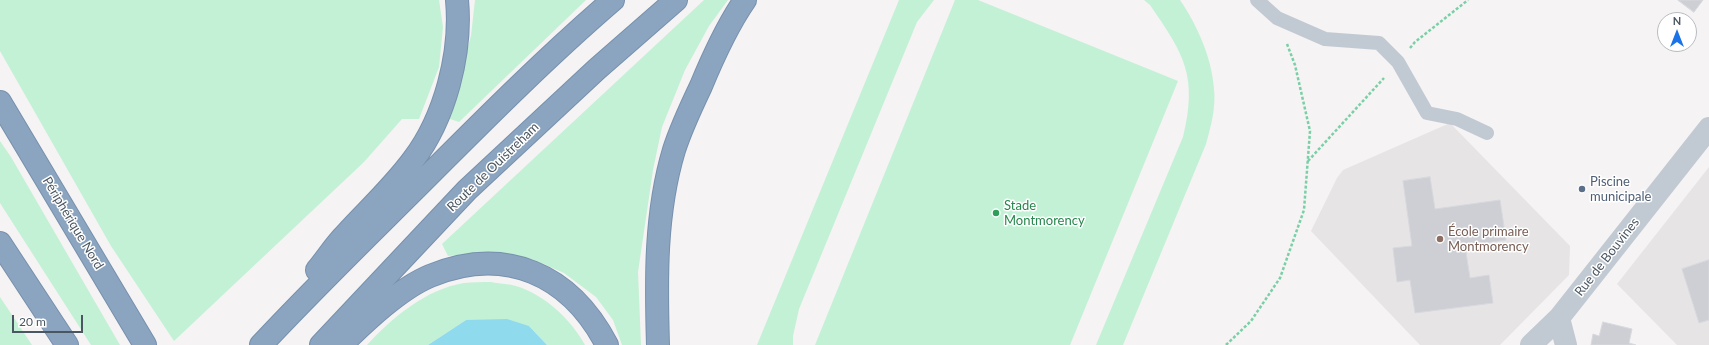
<!DOCTYPE html>
<html>
<head>
<meta charset="utf-8">
<style>
	body { margin:0 }
	#map { position:relative; width:1709px; height:345px; overflow:hidden; background:#f5f3f3; font-family:Lato,sans-serif }
	canvas { display:block }
	.north { position:absolute; left:1657px; top:12px; width:40px; height:40px; box-sizing:border-box; background:#fff; border:1px solid #b7bbc0; border-radius:50%; rotate:0deg; font-size:11px; font-weight:700; line-height:16px; text-align:center; color:#4a5661 }
	.north::after { content:''; display:block; margin:auto; width:14px; height:18px; background:#1a73e8; clip-path:polygon(50% 0,100% 100%,50% 72%,0 100%) }
	.scale { position:absolute; left:12px; top:315px; width:71px; height:18px; box-sizing:border-box; border:2px solid #4a5661; border-top:0; padding-left:5px; font-size:12px; line-height:14px; white-space:nowrap; color:#4a5661; -webkit-text-stroke:3px #fff; paint-order:stroke }
</style>
</head>
<body>
<div id="map">
<canvas width="1709" height="345"></canvas>
<div class="north">N</div>
<div class="scale">20 m</div>
</div>
<script>
const context = document.querySelector('canvas').getContext('2d');
context.lineJoin = 'round';
function fill(path, color) {
  context.fillStyle = color;
  context.fill(path, 'evenodd');
}
function strokePath(path, color, width, dash) {
  context.strokeStyle = color;
  context.lineWidth = width;
  context.lineCap = dash ? 'butt' : 'round';
  context.setLineDash(dash || []);
  context.stroke(path);
}
function drawText(font, color, halo, rows, align = 'center') {
  context.font = font + ' Lato,sans-serif';
  context.lineWidth = 3;
  context.setLineDash([]);
  context.textBaseline = 'middle';
  context.strokeStyle = halo;
  context.fillStyle = color;
  for (const [text, x, y, turn = 0] of rows) {
    context.save();
    context.translate(x, y);
    context.rotate((+turn || 0) * Math.PI / 180);
    context.textAlign = isNaN(turn) ? turn : align;
    if (halo) context.strokeText(text, 0, 0);
    context.fillText(text, 0, 0);
    context.restore();
  }
}
const education = new Path2D(`
	M1450 123 1570 246 1569 275 1500 345H1420L1311 231 1337 178 1343 170Z
	M1709 167V345H1677L1617 284Z`);
const green = new Path2D(`
	M0 0H439L443 27 439 67 419 119H402L364 162 174 341 111 246 0 51Z
	M475 0H586L459 122 447 118 471 36Z
	M704 0H728L709 26 685 70 662 127 653 170 638 272 641 345H622L613 320 596 297 564 273 532 259 470 254 448 256 442 244Z
	M899 0H934L917 22 799 309 793 336V345H757Z
	M955 0H978L1178 81 1070 345H815Z
	M1144 0H1180C1197 25 1212 58 1214 89 1216 108 1211 126 1206 144L1123 345H1096L1183 137C1198 76 1184 54 1150 5Z
	M0 141 11 157 120 345H91L0 203Z
	M491 282C501 284 513 284 522 288 549 299 571 320 585 345H547L529 326 466 320 428 345H367C392 318 426 289 464 283 473 282 482 282 491 282Z
	M0 297 32 345H0Z`);
const water = new Path2D(`
	M507 319 529 326 547 345H428L466 320Z`);
const building = new Path2D(`
	M1678 0H1703L1694 12Z
	M1430 177 1435 209 1500 200 1506 240 1465 246 1470 278 1489 275 1493 303 1415 313 1410 280 1397 282 1393 248 1412 246 1403 181Z
	M1709 260V320L1699 323 1682 269Z
	M1603 322 1632 329 1629 343 1636 345H1591L1593 334 1599 336Z`);
const path = new Path2D(`
	M1410 48 1415 42 1468 0
	M1308 161 1384 78
	M1226 345 1251 321 1280 278 1304 210 1310 131 1295 65 1287 44`);
const lane = new Path2D(`
	M1257 0 1277 18 1325 39 1379 43 1398 62 1427 113 1457 119 1487 133`);
const street = new Path2D(`
	M1559 318 1566 345
	M1531 345 1559 318 1709 128`);
const highway = new Path2D(`
	M0 102 145 345
	M0 243 67 345
	M317 270C327 258 335 245 346 234 368 210 393 187 413 160 445 118 462 53 457 0
	M261 345C315 287 373 231 429 175 489 115 549 55 613 0
	M321 345 467 190 597 69 676 0
	M341 345C365 322 399 289 430 276 505 245 570 274 607 345
	M658 345C656 280 655 213 674 150 681 128 691 107 701 86 713 57 727 26 745 0`);
const markers = [
	[1582,189,4,"#5c6f8a"],
	[996,213,4,"#2e9e5b"],
	[1440,239,4,"#8d6e63"]
];
const streetNames = [
	["Route de Ouistreham",493,167,-44],
	["Périphérique Nord",73,223,59],
	["Rue de Bouvines",1607,257,-52]
];
const serviceNames = [
	["Piscine",1590,182],
	["municipale",1590,197]
];
const leisureNames = [
	["Stade",1004,206],
	["Montmorency",1004,221]
];
const educationNames = [
	["École primaire",1448,232],
	["Montmorency",1448,247]
];
fill(education, '#e6e4e5');
fill(green, '#c3f1d5');
fill(water, '#90daee');
fill(building, '#cdcfd5');
strokePath(building, '#d7d9de', 1);
strokePath(highway, '#7690ad', 24);
strokePath(path, '#7ad0a6', 2.5, [3, 2]);
strokePath(lane, '#c1cad2', 14);
strokePath(street, '#c1cad2', 22);
strokePath(highway, '#8ba5c1', 22);
for (const [x, y, r, color] of markers) {
  const dot = new Path2D();
  dot.arc(x, y, r, 0, 2 * Math.PI);
  context.fillStyle = color;
  context.fill(dot);
  strokePath(dot, '#fff', 1.5);
}
drawText('13px', '#4a5661', '#fff', streetNames);
drawText('13px', '#4e5e75', '#fff', serviceNames, 'left');
drawText('13px', '#27864d', '#fff', leisureNames, 'left');
drawText('13px', '#785e54', '#fff', educationNames, 'left');
</script>
</body>
</html>
